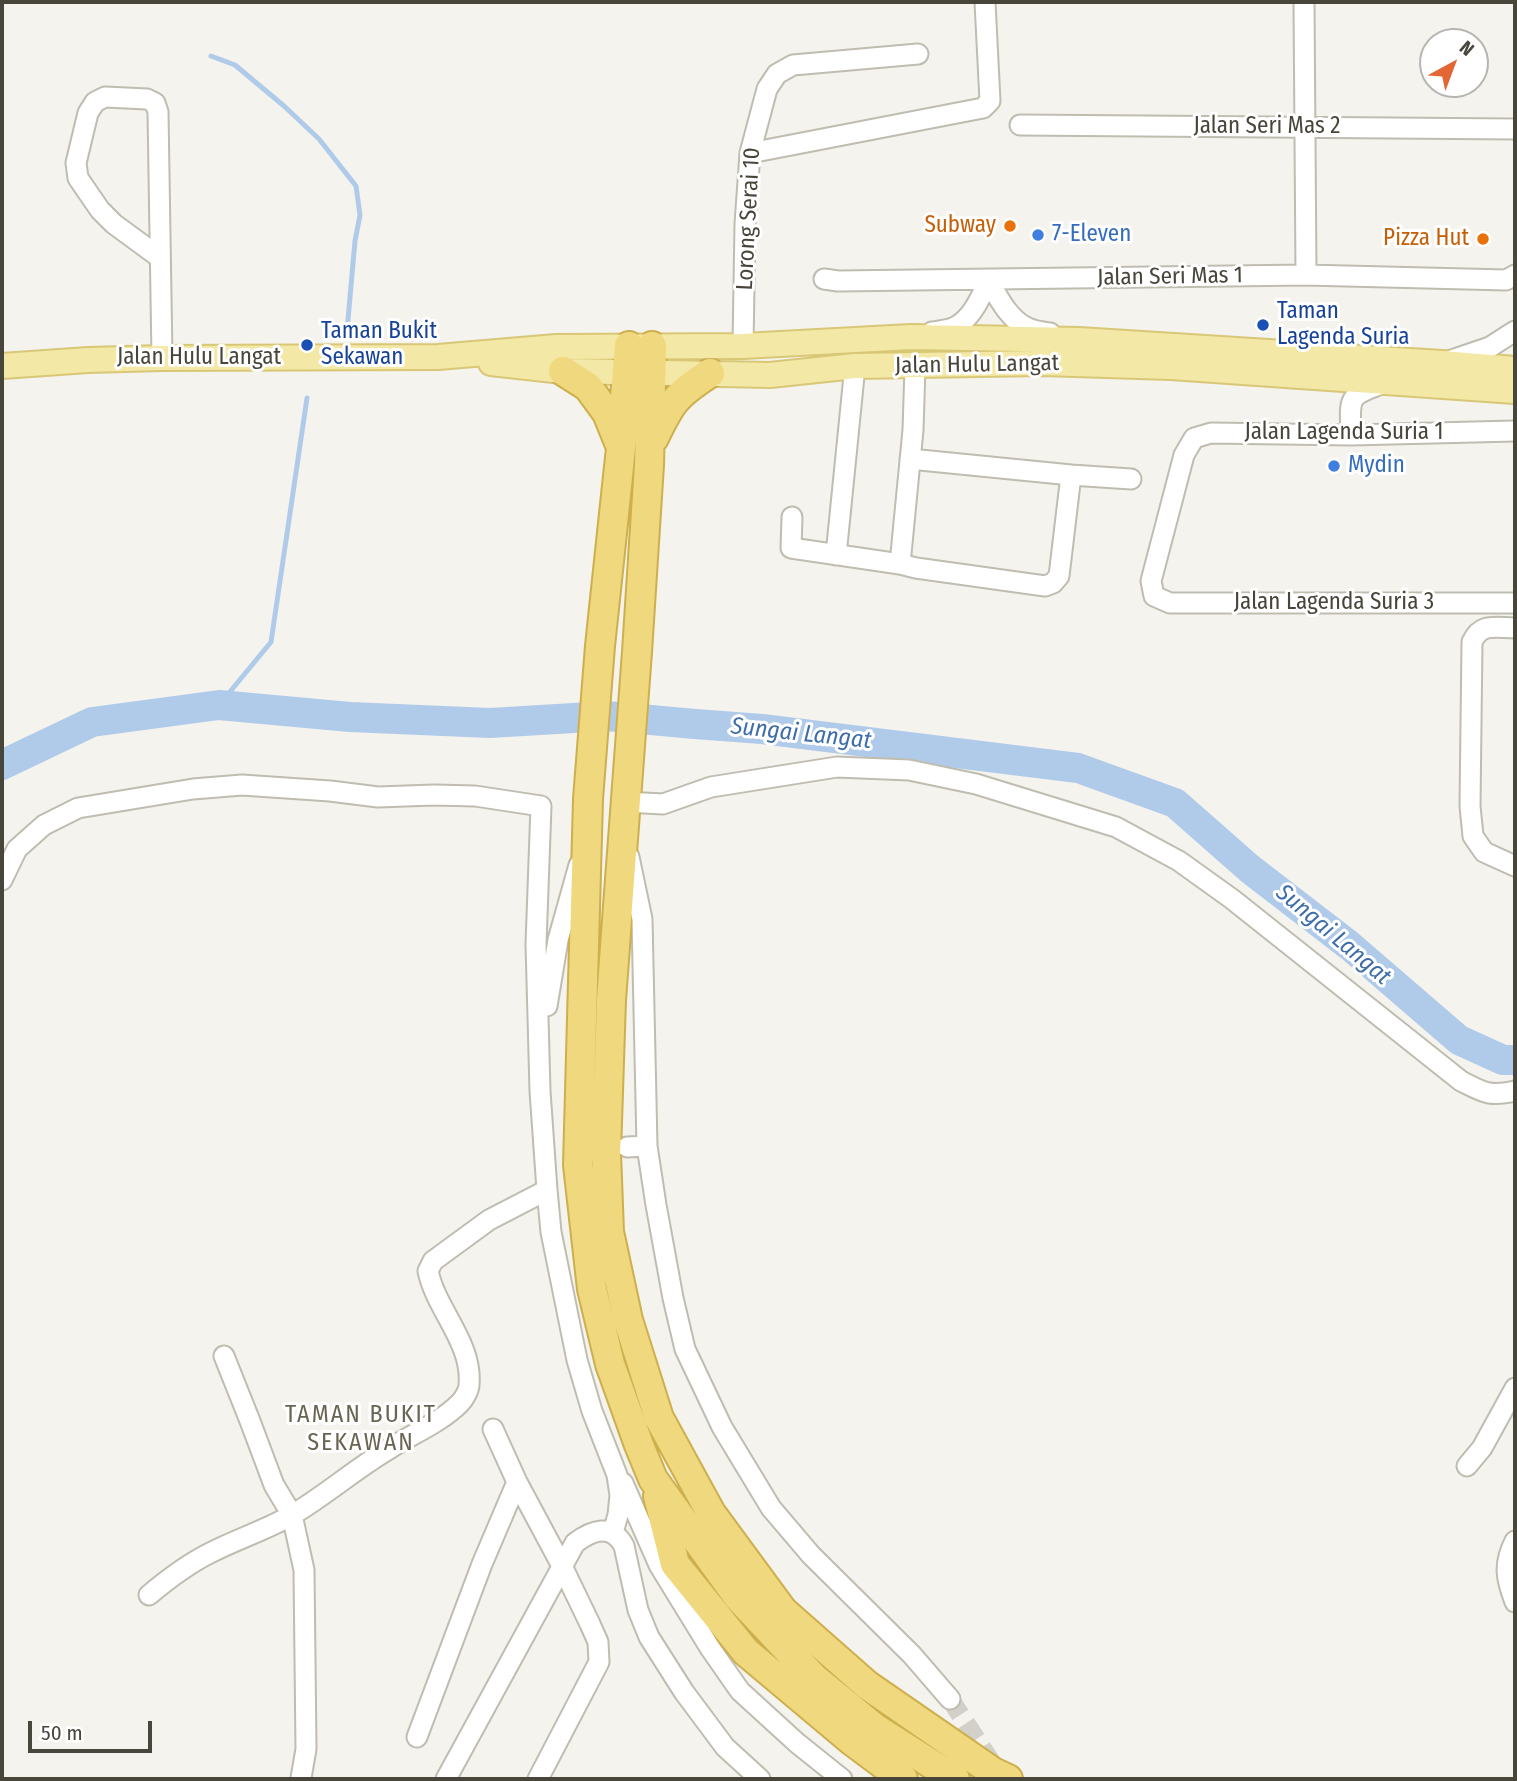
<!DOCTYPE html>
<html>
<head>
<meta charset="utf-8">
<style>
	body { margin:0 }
	#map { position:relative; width:1517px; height:1781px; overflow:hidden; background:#f5f3ed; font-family:"Fira Sans Condensed",sans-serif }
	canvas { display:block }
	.frame { position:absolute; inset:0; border:4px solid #48453b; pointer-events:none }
	.north { position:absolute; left:1419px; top:28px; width:70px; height:70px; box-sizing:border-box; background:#fff; border:2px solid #b6b5b1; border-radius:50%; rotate:41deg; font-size:19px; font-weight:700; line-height:28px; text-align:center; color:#48453b }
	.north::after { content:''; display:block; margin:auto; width:24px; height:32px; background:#e36635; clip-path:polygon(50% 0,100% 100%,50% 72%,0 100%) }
	.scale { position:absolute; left:28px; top:1721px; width:124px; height:32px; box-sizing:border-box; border:4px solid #48453b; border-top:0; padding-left:9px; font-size:21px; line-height:24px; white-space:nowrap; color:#48453b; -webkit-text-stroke:5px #fff; paint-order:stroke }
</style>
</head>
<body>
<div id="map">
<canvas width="1517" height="1781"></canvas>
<div class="frame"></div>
<div class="north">N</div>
<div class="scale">50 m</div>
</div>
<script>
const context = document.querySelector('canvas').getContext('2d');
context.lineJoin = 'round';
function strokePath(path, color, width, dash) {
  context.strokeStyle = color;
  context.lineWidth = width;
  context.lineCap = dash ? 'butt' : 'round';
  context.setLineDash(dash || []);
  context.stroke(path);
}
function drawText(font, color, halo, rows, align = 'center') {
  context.font = font + ' "Fira Sans Condensed",sans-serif';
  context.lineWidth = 6;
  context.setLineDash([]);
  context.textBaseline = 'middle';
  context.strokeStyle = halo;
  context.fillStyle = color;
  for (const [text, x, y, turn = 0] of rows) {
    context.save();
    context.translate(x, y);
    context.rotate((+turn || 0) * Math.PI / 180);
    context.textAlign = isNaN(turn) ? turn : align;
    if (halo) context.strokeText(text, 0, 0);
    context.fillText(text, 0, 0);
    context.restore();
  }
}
const stream = new Path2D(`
	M211 56 235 65 284 106 319 139 356 186 360 215 355 241 347 331
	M219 705 271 642 307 398`);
const river = new Path2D(`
	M2 765 92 722 219 705 350 717 490 723 607 716 695 724 762 729 1078 768 1175 803 1250 869 1350 946 1459 1040 1503 1060H1515`);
const minorTunnel = new Path2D(`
	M950 1699 996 1769`);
const minor = new Path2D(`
	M1304 2 1306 275
	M1020 125 1515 129
	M750 153 983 108 990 101 985 2
	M159 257 114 224 100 210 78 178 76 163 88 113 95 102 105 97 147 99 155 103 158 112 162 358
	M824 279 838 281 1306 275 1506 280 1515 275
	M988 280C998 297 1009 320 1028 328 1035 331 1043 332 1050 333
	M932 332C939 331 949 330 955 327 971 319 982 296 988 280
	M743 346 745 224 750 153 767 89 777 74 793 65 918 54
	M1446 362 1490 347 1515 331
	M1515 431 1351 435 1211 433 1194 438 1184 455 1151 581 1154 596 1170 603H1515
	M1351 435C1350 399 1346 396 1382 384
	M910 459 1071 475 1059 576 1053 583 1045 586 916 568 900 564 913 430 915 367
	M1071 475 1131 479
	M792 517 791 548 900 564
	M836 555 855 366
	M1515 628C1496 628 1481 622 1472 642L1470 806 1473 836 1484 852 1515 866
	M625 802 663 804 711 787 837 767 909 770 976 784 1116 827 1179 861 1232 899 1461 1081C1483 1092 1489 1097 1515 1091
	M629 857 642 919 647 1146 656 1205 673 1298 685 1349 722 1427 771 1508 811 1555 912 1655 950 1699
	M2 880 17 849 44 825 78 808 193 789 242 785 330 791 378 797 434 795 475 796 541 806 536 944 540 1091 547 1190 551 1232 577 1360 592 1411 617 1475 620 1495 618 1515 613 1532
	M547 1006 558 940 579 865
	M627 1147 647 1146
	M224 1356 250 1421 274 1485 292 1515 304 1570 306 1749 301 1778
	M493 1429 517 1482 562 1566 590 1624 598 1642 599 1662 538 1779
	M1467 1466 1482 1448 1515 1388
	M623 1483 659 1565 710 1648 740 1691 797 1743 842 1779
	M1515 1541C1503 1564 1506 1579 1515 1602
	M149 1595C168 1579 188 1564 210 1553 237 1539 266 1530 292 1515 326 1495 355 1469 389 1449 412 1434 440 1423 460 1403 464 1399 469 1390 469 1385 473 1343 436 1310 428 1271L433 1261 489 1220 547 1190
	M417 1737 482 1564 517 1482
	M446 1779 575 1543C592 1530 612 1523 624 1546L638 1610 649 1637 684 1692 725 1747 760 1779`);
const major = new Path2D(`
	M491 363 563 371 770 375 855 366 1042 363 1171 367 1515 391
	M2 366 88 360 162 358 438 357 556 347 743 346 911 337 1079 340 1442 363 1515 369`);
const highway = new Path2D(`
	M629 346 621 448 600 646 588 799 578 1165 592 1289 610 1364 639 1445 653 1479 738 1597 814 1678 875 1728 955 1779
	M652 346 649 465 637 652 611 1000 606 1153 609 1232 628 1320 659 1418 711 1513 783 1611 867 1685 993 1772 1008 1779
	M563 371 588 387 607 413 620 445
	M654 438C671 402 676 395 710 373
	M658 1496 675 1564 746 1652 852 1741 903 1779`);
const markers = [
	[1010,226,7,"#e8710a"],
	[1038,235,7,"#3f7fe0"],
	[1483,239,7,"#e8710a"],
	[1263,325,7,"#1a4fb4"],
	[307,345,7,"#1a4fb4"],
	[1334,466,7,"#3f7fe0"]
];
const streetNames = [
	["Jalan Seri Mas 2",1267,127],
	["Lorong Serai 10",749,219,-87],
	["Jalan Seri Mas 1",1170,277,-1],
	["Jalan Hulu Langat",199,358],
	["Jalan Hulu Langat",977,365,-1],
	["Jalan Lagenda Suria 1",1344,433],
	["Jalan Lagenda Suria 3",1334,603]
];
const foodNames = [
	["Subway",996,226],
	["Pizza Hut",1469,239]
];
const shopNames = [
	["7-Eleven",1052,235],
	["Mydin",1348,466]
];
const transitNames = [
	["Taman",1277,312],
	["Lagenda Suria",1277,338],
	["Taman Bukit",321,332],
	["Sekawan",321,358]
];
const waterNames = [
	["Sungai Langat",801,734,6],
	["Sungai Langat",1333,935,40]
];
const neighbourhoodNames = [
	["TAMAN BUKIT",361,1415],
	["SEKAWAN",361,1443]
];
strokePath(stream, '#b0cbea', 5);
strokePath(river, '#b0cbea', 30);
strokePath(minorTunnel, '#d2d0c9', 19, [19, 10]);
strokePath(minor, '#bfbcb0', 23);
strokePath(major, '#d8c777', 28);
strokePath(highway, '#cdaf4e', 32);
strokePath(minor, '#fff', 19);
strokePath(major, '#f4e8a6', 24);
strokePath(highway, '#efd87d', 28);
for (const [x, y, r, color] of markers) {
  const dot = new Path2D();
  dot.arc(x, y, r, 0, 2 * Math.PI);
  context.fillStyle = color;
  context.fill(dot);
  strokePath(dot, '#fff', 2.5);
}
drawText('23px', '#48453b', '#fff', streetNames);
drawText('23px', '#c56008', '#fff', foodNames, 'right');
drawText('23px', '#366cbe', '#fff', shopNames, 'left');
drawText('23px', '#164399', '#fff', transitNames, 'left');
drawText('italic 24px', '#3e6eaa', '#fff', waterNames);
context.letterSpacing = '2px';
drawText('24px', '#6a6453', '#fff', neighbourhoodNames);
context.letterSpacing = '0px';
</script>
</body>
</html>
